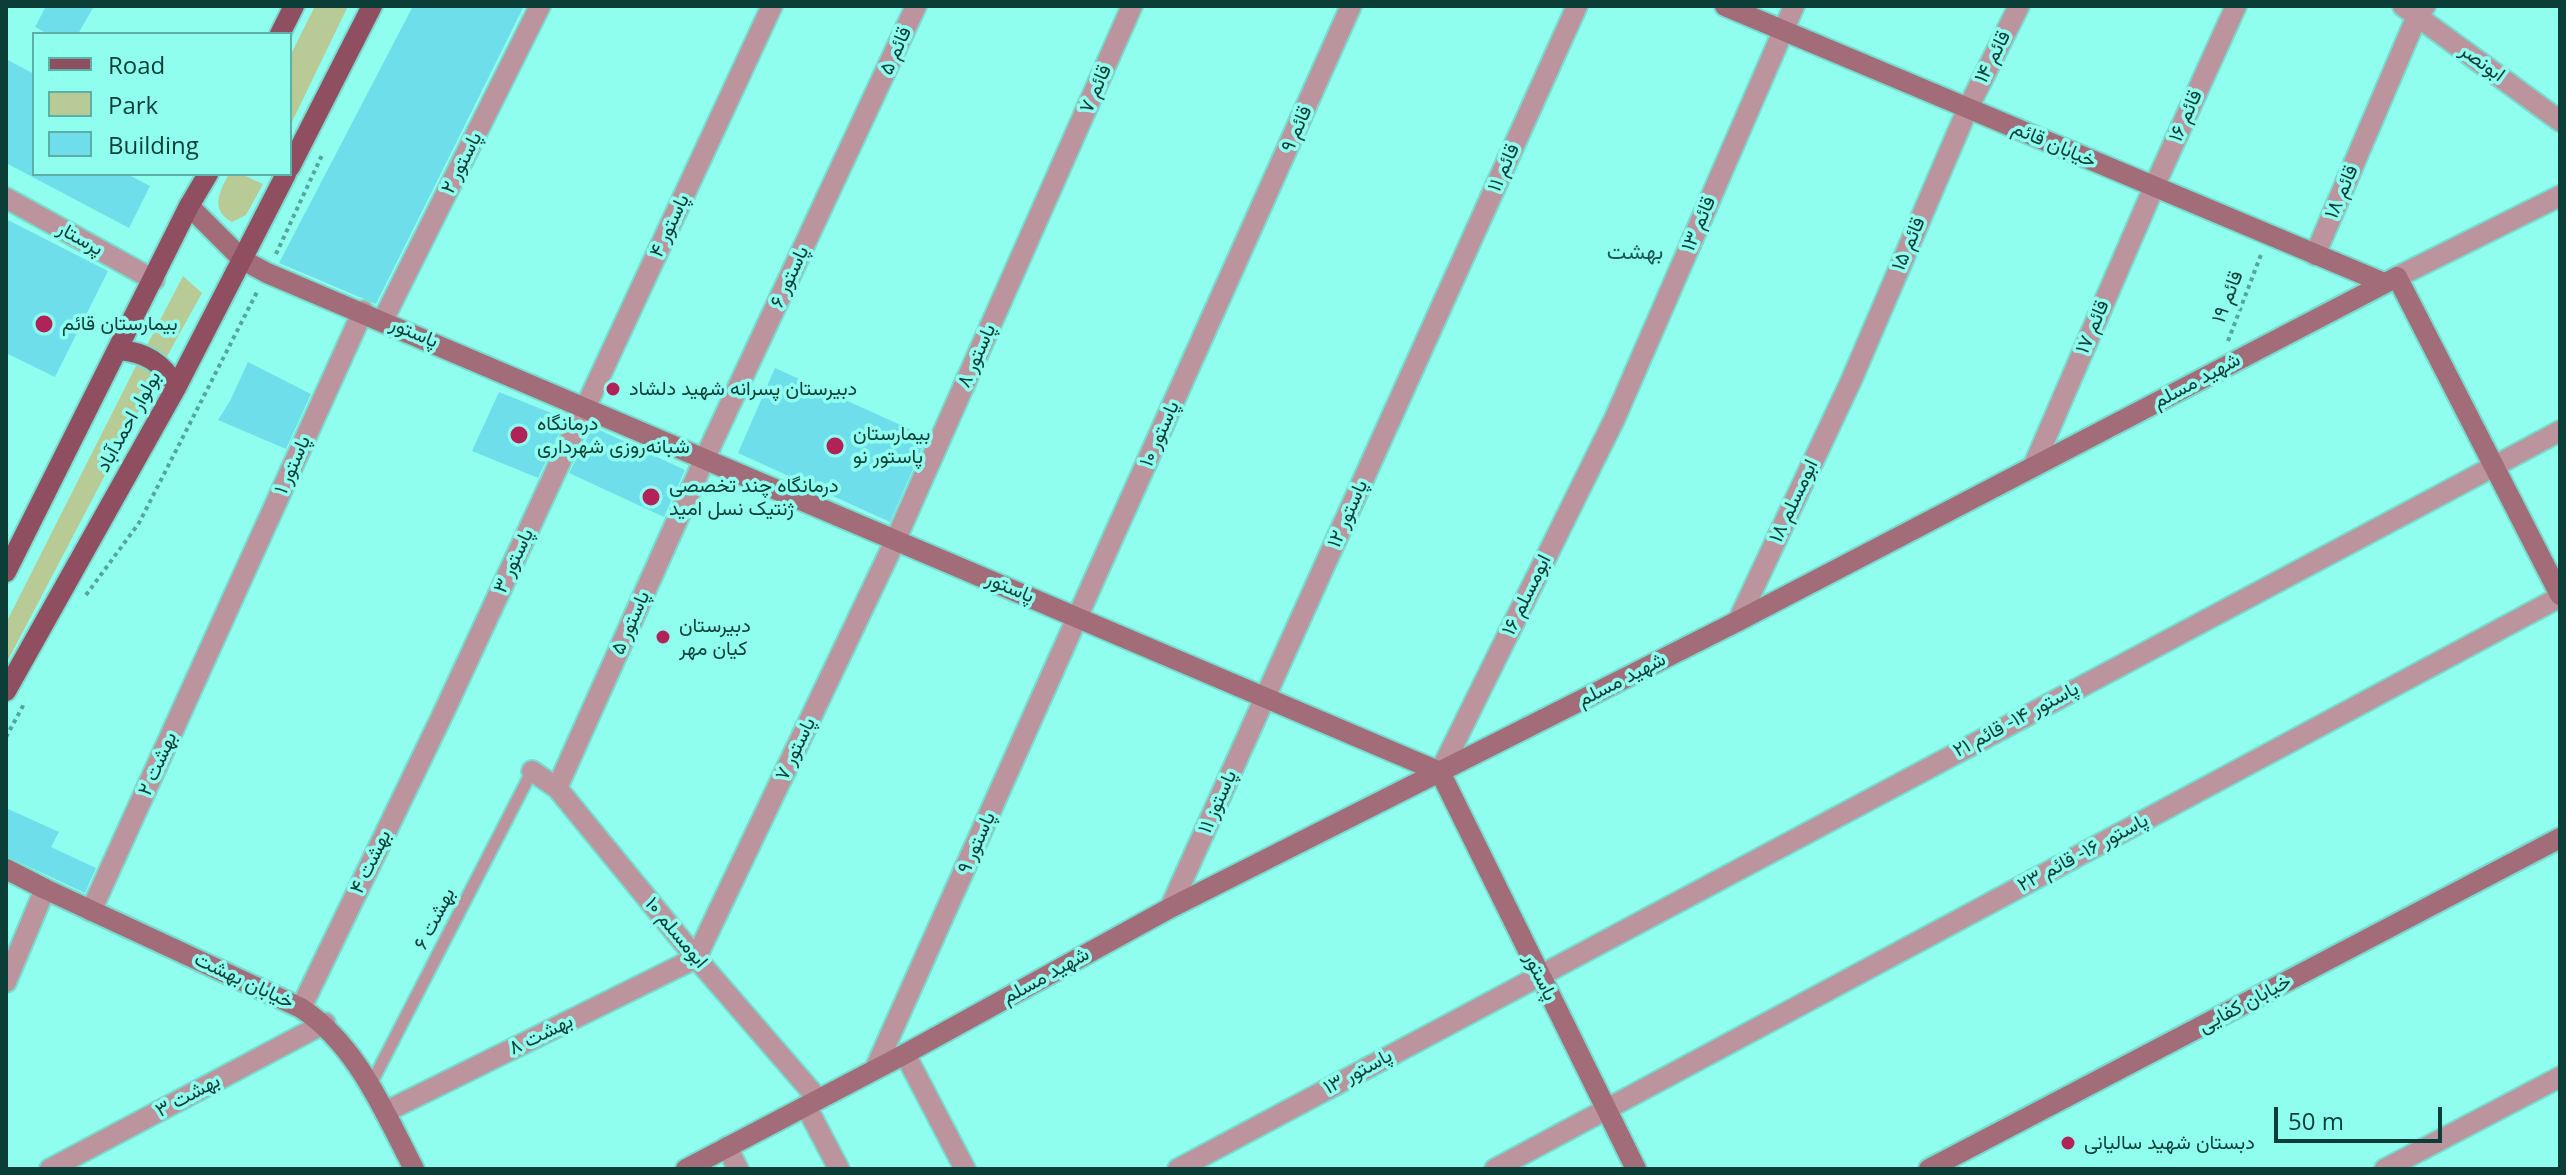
<!DOCTYPE html>
<html>
<head>
<meta charset="utf-8">
<style>
	body { margin:0 }
	#map { position:relative; width:2566px; height:1175px; overflow:hidden; background:#90feef; font-family:"Open Sans",sans-serif }
	canvas { display:block }
	.frame { position:absolute; inset:0; border:8px solid #0c3e38; pointer-events:none }
	.legend { position:absolute; left:32px; top:32px; width:260px; height:144px; box-sizing:border-box; background:#90feef; border:2px solid #5bb1a6; margin:0; padding:10px 14px; list-style:none; font-size:24px; color:#0c3e38 }
	.legend li { display:flex; align-items:center; gap:16px; height:40px }
	.legend b { width:40px; border:2px solid #5bb1a6 }
	.scale { position:absolute; left:2274px; top:1107px; width:168px; height:36px; box-sizing:border-box; border:4px solid #0c3e38; border-top:0; padding-left:10px; font-size:24px; line-height:28px; white-space:nowrap; color:#0c3e38; -webkit-text-stroke:6px #90feef; paint-order:stroke }
</style>
</head>
<body>
<div id="map">
<canvas width="2566" height="1175"></canvas>
<div class="frame"></div>
<ul class="legend">
<li><b style="height:10px;background:#904f60"></b>Road</li>
<li><b style="height:22px;background:#b8ca95"></b>Park</li>
<li><b style="height:22px;background:#6edfea"></b>Building</li>
</ul>
<div class="scale">50 m</div>
</div>
<script>
const context = document.querySelector('canvas').getContext('2d');
context.lineJoin = 'round';
function fill(path, color) {
  context.fillStyle = color;
  context.fill(path, 'evenodd');
}
function strokePath(path, color, width, dash) {
  context.strokeStyle = color;
  context.lineWidth = width;
  context.lineCap = dash ? 'butt' : 'round';
  context.setLineDash(dash || []);
  context.stroke(path);
}
function drawText(font, color, halo, rows, align = 'center') {
  context.font = font + ' "Open Sans",Vazirmatn,sans-serif';
  context.lineWidth = 7;
  context.setLineDash([]);
  context.textBaseline = 'middle';
  context.strokeStyle = halo;
  context.fillStyle = color;
  for (const [text, x, y, turn = 0] of rows) {
    context.save();
    context.translate(x, y);
    context.rotate((+turn || 0) * Math.PI / 180);
    context.textAlign = isNaN(turn) ? turn : align;
    if (halo) context.strokeText(text, 0, 0);
    context.fillText(text, 0, 0);
    context.restore();
  }
}
const green = new Path2D(`
	M315 6H348L290 126V56Z
	M229 174H241L263 184 246 215 232 222C210 210 219 192 229 174Z
	M183 276 202 293 165 360 145 349Z
	M138 362 158 374 6 664V623Z`);
const building = new Path2D(`
	M46 6H94L78 34H48L35 27Z
	M413 6H524L376 304 279 263Z
	M6 59 34 74V174H127L150 186 129 228 6 163Z
	M6 219 108 271 55 377 6 353Z
	M248 362 311 394 286 449 218 420 230 401Z
	M775 368 927 437 890 522 738 453Z
	M499 392 566 419 538 478 472 451Z
	M593 427 685 470 664 517 569 473Z
	M6 808 59 832 51 847 96 868 85 893 6 856Z`);
const path = new Path2D(`
	M276 254 323 153
	M2228 341 2262 252
	M86 595 139 523 258 290
	M6 737 24 704`);
const lane = new Path2D(`
	M371 1084 532 771`);
const street = new Path2D(`
	M2403 6 2560 121
	M6 198 154 280
	M2315 255 2417 16 2425 6
	M2397 277 2560 196
	M383 320 540 6
	M2033 467 2154 187 2236 6
	M1738 621 1851 381 1968 108 2019 6
	M532 771 557 788 696 958 818 1099
	M1440 772 1615 418 1794 6
	M557 788 705 458 916 6
	M1170 908 1577 6
	M91 911 363 311
	M6 982 45 889
	M301 1008 442 716 772 6
	M905 1054 965 1169
	M875 1069 1351 6
	M806 1106 839 1169
	M385 1112 696 958 896 539 1132 6
	M727 1147 738 1169
	M50 1169 325 1023
	M1178 1169 2560 431
	M1495 1169 2560 597
	M2385 1169 2560 1077`);
const secondary = new Path2D(`
	M1725 6 2384 283
	M189 206 243 260 267 273 1440 772 1636 1169
	M6 869 45 889 301 1008C357 1045 384 1111 414 1169
	M686 1169 905 1054 1170 908 1738 621 2397 277 2560 595
	M1929 1169 2560 838`);
const primary = new Path2D(`
	M280 34 294 6
	M290 167 372 6
	M118 350C147 352 161 363 177 386
	M6 572 189 206 208 174
	M6 691 177 386 286 174`);
const markers = [
	[44,324,10,"#b02258"],
	[613,389,8,"#b02258"],
	[519,435,10,"#b02258"],
	[835,446,10,"#b02258"],
	[651,497,10,"#b02258"],
	[663,637,8,"#b02258"],
	[2068,1143,8,"#b02258"]
];
const streetNames = [
	["قائم ۵",896,51,-66],
	["قائم ۱۴",1993,57,-63],
	["ابونصر",2482,63,36],
	["قائم ۷",1096,89,-66],
	["قائم ۱۶",2186,116,-66],
	["قائم ۹",1297,129,-66],
	["خیابان قائم",2054,145,23],
	["پاستور ۲",462,163,-63],
	["قائم ۱۱",1504,168,-66],
	["قائم ۱۸",2342,192,-67],
	["قائم ۱۳",1699,224,-67],
	["پاستور ۴",670,226,-65],
	["پرستار",80,239,29],
	["قائم ۱۵",1909,244,-67],
	["پاستور ۶",790,277,-65],
	["قائم ۱۹",2228,297,-69],
	["قائم ۱۷",2093,327,-67],
	["پاستور",414,333,23],
	["پاستور ۸",977,356,-66],
	["شهید مسلم",2197,381,-28],
	["بولوار احمدآباد",129,422,-61],
	["پاستور ۱۰",1160,434,-66],
	["پاستور ۱",293,465,-66],
	["ابومسلم ۱۸",1794,501,-65],
	["پاستور ۱۲",1348,514,-66],
	["پاستور ۳",514,561,-65],
	["پاستور",1010,588,23],
	["ابومسلم ۱۶",1527,595,-64],
	["پاستور ۵",631,623,-66],
	["شهید مسلم",1622,680,-27],
	["پاستور ۱۴- قائم ۲۱",2016,720,-28],
	["پاستور ۷",796,749,-64],
	["بهشت ۲",158,764,-66],
	["پاستوز ۱۱",1218,802,-66],
	["پاستور ۹",977,843,-66],
	["پاستور ۱۶- قائم ۲۳",2083,853,-28],
	["بهشت ۴",371,862,-64],
	["بهشت ۶",435,919,-63],
	["ابومسلم ۱۰",676,933,50],
	["شهید مسلم",1046,976,-29],
	["پاستور",1540,977,64],
	["خیابان بهشت",244,981,25],
	["خیابان کفایی",2245,1004,-28],
	["بهشت ۸",541,1035,-26],
	["پاستور ۱۳",1358,1072,-28],
	["بهشت ۳",188,1096,-28]
];
const poiNames = [
	["بیمارستان قائم",62,324],
	["دبیرستان پسرانه شهید دلشاد",629,389],
	["درمانگاه",537,424],
	["شبانه‌روزی شهرداری",537,447],
	["بیمارستان",853,434],
	["پاستور نو",853,457],
	["درمانگاه چند تخصصی",669,486],
	["ژنتیک نسل امید",669,509],
	["دبیرستان",679,626],
	["کیان مهر",679,649],
	["دبستان شهید سالیانی",2084,1143]
];
const neighbourhoodNames = [
	["بهشت",1635,253]
];
fill(green, '#b8ca95');
fill(building, '#6edfea');
strokePath(lane, '#78dbce', 15);
strokePath(street, '#78dbce', 24);
strokePath(secondary, '#78dbce', 24);
strokePath(primary, '#78dbce', 24);
strokePath(path, '#54a79c', 4, [4, 4]);
strokePath(lane, '#bb949d', 11);
strokePath(street, '#bb949d', 20);
strokePath(secondary, '#a36c79', 20);
strokePath(primary, '#904f60', 20);
for (const [x, y, r, color] of markers) {
  const dot = new Path2D();
  dot.arc(x, y, r, 0, 2 * Math.PI);
  context.fillStyle = color;
  context.fill(dot);
  strokePath(dot, '#90feef', 3);
}
drawText('20px', '#0c3e38', '#90feef', streetNames);
drawText('20px', '#0c3e38', '#90feef', poiNames, 'left');
drawText('22px', '#1b5750', '#90feef', neighbourhoodNames);
</script>
</body>
</html>
